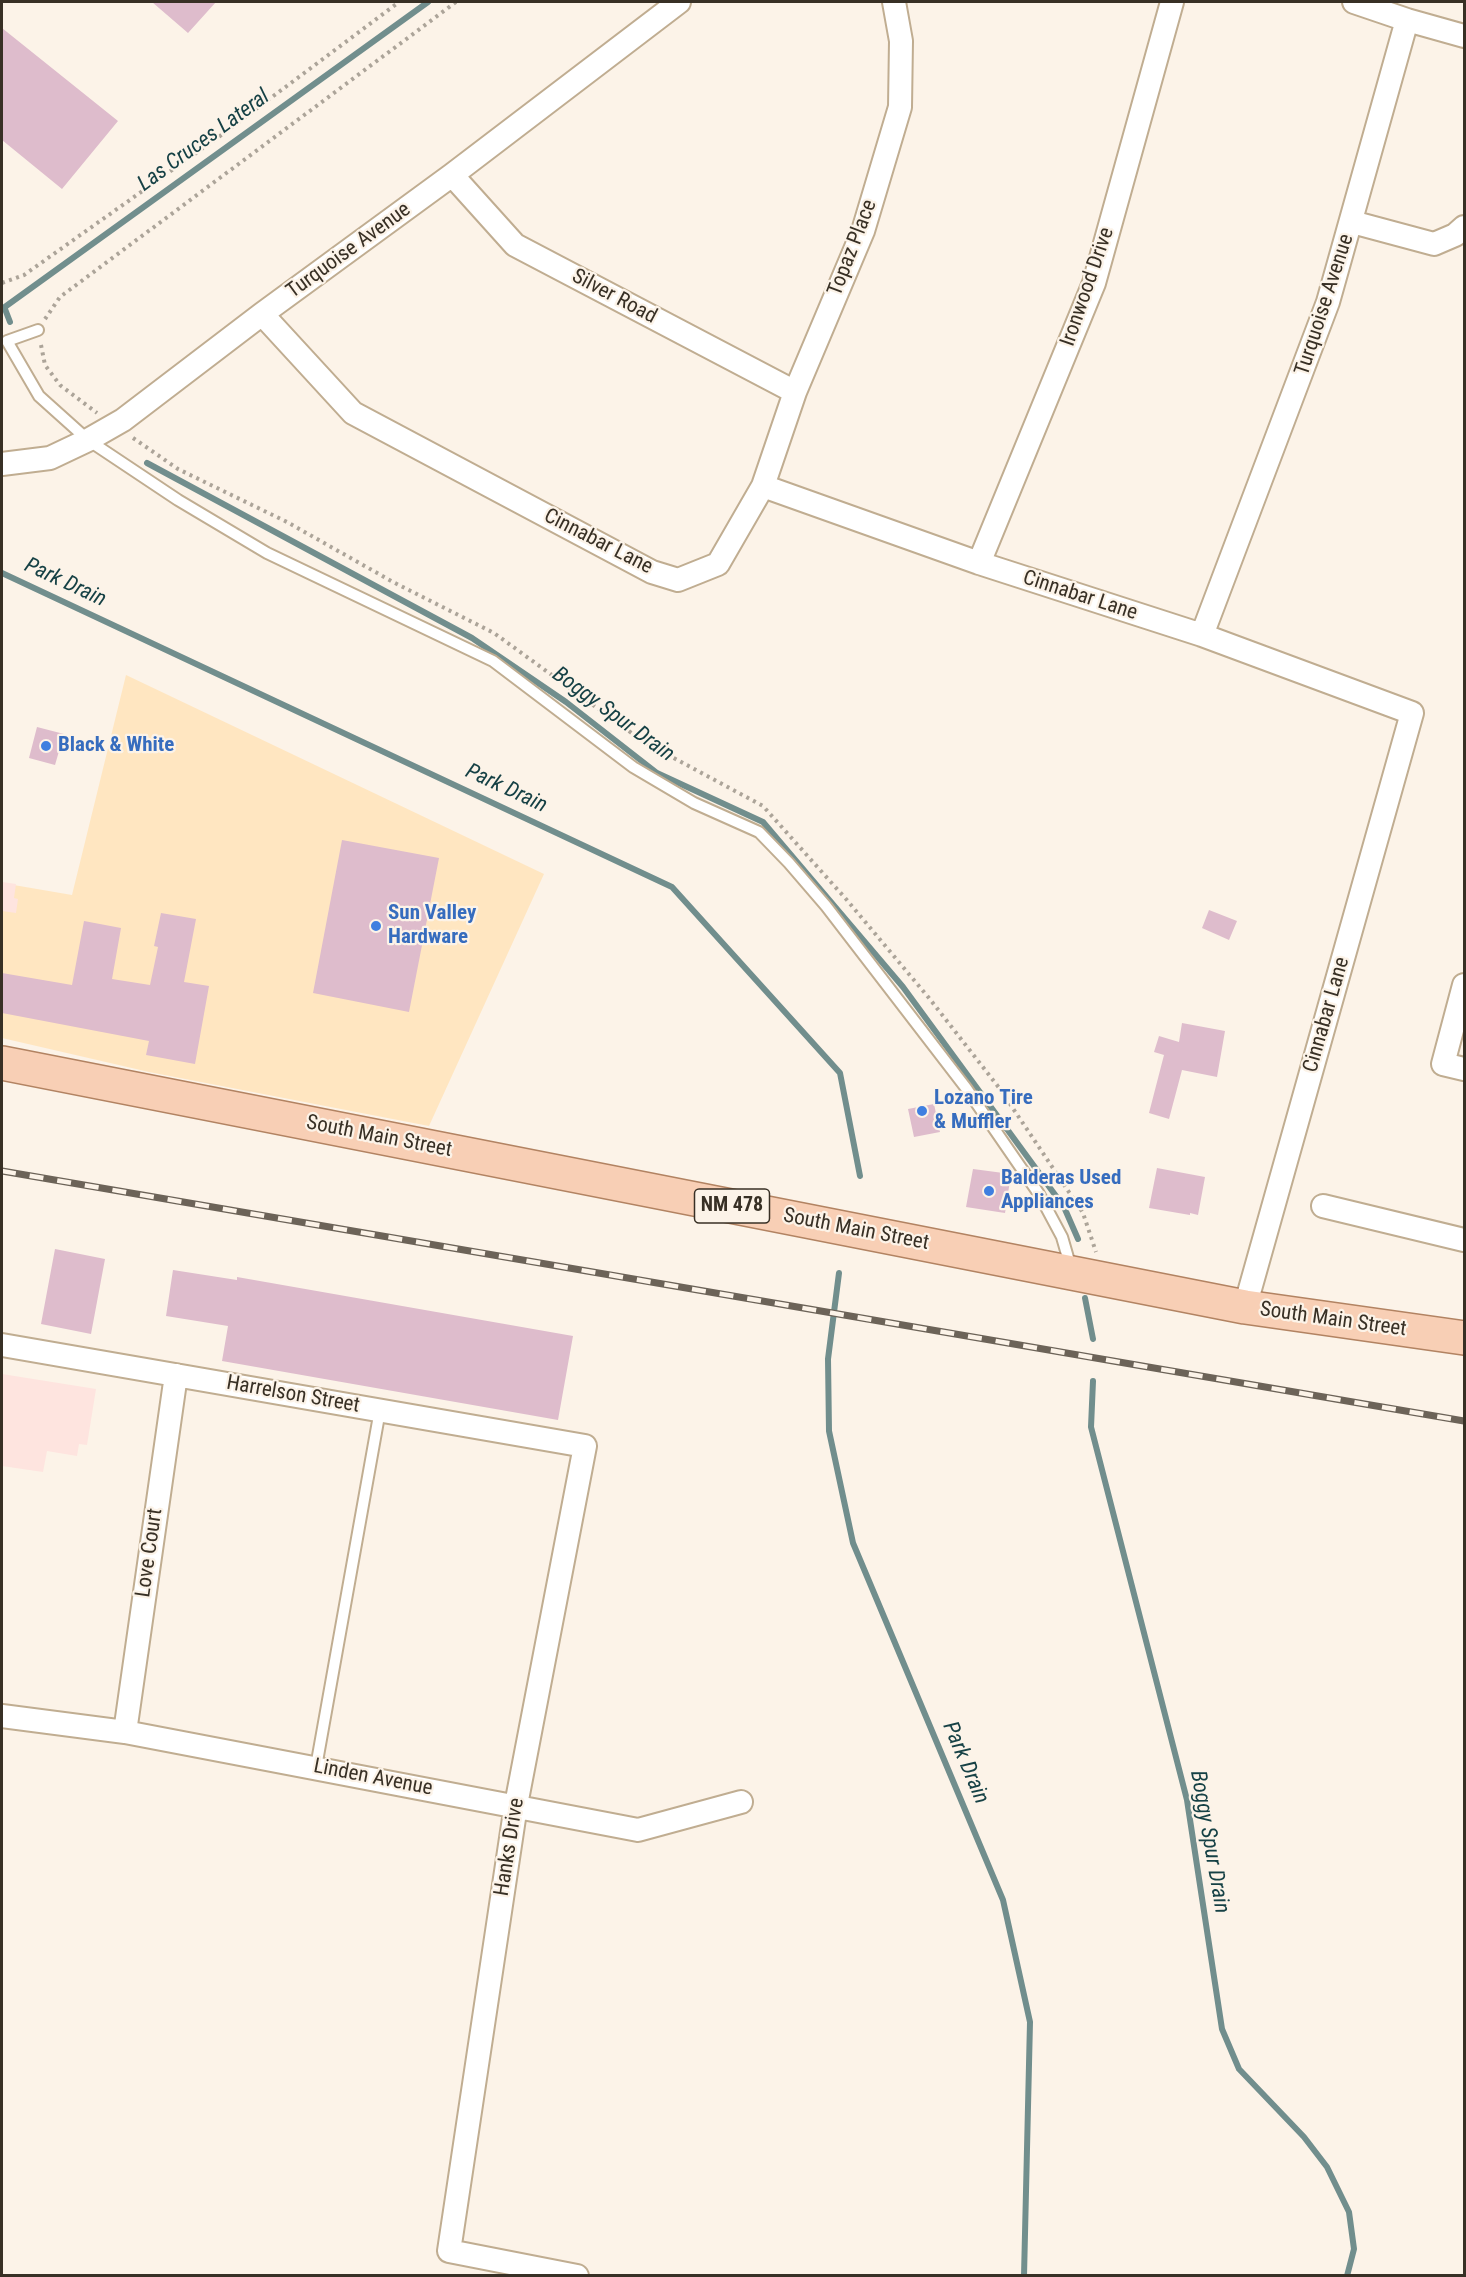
<!DOCTYPE html>
<html>
<head>
<meta charset="utf-8">
<style>
	body { margin:0 }
	#map { position:relative; width:1466px; height:2277px; overflow:hidden; background:#fcf3e8; font-family:"Roboto Condensed",sans-serif }
	canvas { display:block }
	.frame { position:absolute; inset:0; border:3px solid #383025; pointer-events:none }
</style>
</head>
<body>
<div id="map">
<canvas width="1466" height="2277"></canvas>
<div class="frame"></div>
</div>
<script>
const context = document.querySelector('canvas').getContext('2d');
context.lineJoin = 'round';
function fill(path, color) {
  context.fillStyle = color;
  context.fill(path, 'evenodd');
}
function strokePath(path, color, width, dash) {
  context.strokeStyle = color;
  context.lineWidth = width;
  context.lineCap = dash ? 'butt' : 'round';
  context.setLineDash(dash || []);
  context.stroke(path);
}
function drawText(font, color, halo, rows, align = 'center') {
  context.font = font + ' "Roboto Condensed",sans-serif';
  context.lineWidth = 4.5;
  context.setLineDash([]);
  context.textBaseline = 'middle';
  context.strokeStyle = halo;
  context.fillStyle = color;
  for (const [text, x, y, turn = 0] of rows) {
    context.save();
    context.translate(x, y);
    context.rotate((+turn || 0) * Math.PI / 180);
    context.textAlign = isNaN(turn) ? turn : align;
    if (halo) context.strokeText(text, 0, 0);
    context.fillText(text, 0, 0);
    context.restore();
  }
}
const built = new Path2D(`
	M126 675 544 874 429 1126 149 1072 2 1038V883L72 895Z`);
const industrial = new Path2D(`
	M2 882 16 884 14 898 18 899 16 913 2 911Z
	M2 1374 96 1389 87 1445 79 1444 77 1456 47 1451 43 1472 2 1466Z`);
const stream = new Path2D(`
	M2 309 428 2
	M5 309 10 322
	M147 463 472 638 566 702 657 773 763 822 903 987 1064 1207 1078 1239
	M2 573 672 887 840 1073 860 1176
	M839 1273 828 1359 829 1431 853 1543 1003 1900 1030 2022 1024 2276
	M1085 1298 1093 1339
	M1093 1381 1091 1427 1187 1800 1222 2029 1239 2069 1304 2137 1327 2167 1349 2212 1354 2249 1347 2276`);
const building = new Path2D(`
	M152 2H216L188 33Z
	M2 28 118 121 62 189 2 140Z
	M37 727 64 734 55 765 29 758Z
	M342 840 439 858 409 1012 313 993Z
	M1209 910 1237 921 1229 940 1202 928Z
	M161 913 196 919 184 982 209 986 195 1064 146 1055 149 1041 2 1013V973L72 985 84 921 121 928 112 979 150 985 158 947 154 946Z
	M1182 1023 1225 1031 1217 1077 1182 1070 1169 1119 1149 1113 1164 1055 1154 1052 1159 1036 1179 1042Z
	M934 1104 940 1132 914 1137 908 1109Z
	M1157 1168 1205 1177 1198 1215 1190 1213V1215L1149 1208Z
	M973 1169 1011 1174 1005 1213 966 1207Z
	M55 1249 105 1259 91 1334 41 1324Z
	M173 1270 237 1280V1277L573 1336 558 1420 222 1361 228 1326 166 1316Z`);
const path = new Path2D(`
	M2 283 24 275 220 136 399 2
	M45 319 60 297 456 2
	M41 345 45 365 60 385 97 413
	M133 438 178 469 287 522 393 582 494 633 644 742 763 806 846 899 929 998 1000 1089 1083 1213 1096 1252`);
const lane = new Path2D(`
	M38 330 7 341 39 396 88 440 178 500 267 553 493 661 633 767 694 803 759 832 789 863 826 906 966 1088 1039 1194 1062 1237 1071 1268
	M316 1767 380 1410`);
const street = new Path2D(`
	M1407 20 1464 36
	M452 175 515 245 795 392
	M1352 222 1434 244 1455 235 1464 227
	M262 314 353 413 652 572 678 580 718 564 763 486 795 392 863 231 900 107 901 41 894 2
	M2 464 50 458 88 440 123 420 262 314 452 175 679 2
	M763 486 979 563 1202 635 1412 713 1245 1307
	M979 563 1094 283 1172 2
	M1202 635 1328 302 1407 20 1354 2
	M1464 985 1443 1064 1464 1069
	M1323 1206 1464 1240
	M2 1345 585 1446 516 1805 449 2251 577 2276
	M2 1716 125 1732 638 1830 741 1802
	M125 1732 176 1375`);
const primary = new Path2D(`
	M2 1063 1245 1307 1464 1338`);
const rail = new Path2D(`
	M2 1171 1464 1421`);
const markers = [
	[46,746,6,"#3f7fe0"],
	[376,926,6,"#3f7fe0"],
	[922,1111,6,"#3f7fe0"],
	[989,1191,6,"#3f7fe0"]
];
const shields = [
	[732,1206,75]
];
const shieldNames = [
	["NM 478",732,1206]
];
const streetNames = [
	["Topaz Place",853,248,-69],
	["Turquoise Avenue",349,251,-36],
	["Ironwood Drive",1088,287,-71],
	["Silver Road",614,297,28],
	["Turquoise Avenue",1325,305,-72],
	["Cinnabar Lane",598,542,27],
	["Cinnabar Lane",1080,596,18],
	["Cinnabar Lane",1327,1015,-74],
	["South Main Street",379,1137,11],
	["South Main Street",856,1230,11],
	["South Main Street",1333,1320,8],
	["Harrelson Street",293,1395,10],
	["Love Court",150,1553,-82],
	["Linden Avenue",373,1778,11],
	["Hanks Drive",510,1847,-81]
];
const shopNames = [
	["Black & White",58,746],
	["Sun Valley",388,914],
	["Hardware",388,938],
	["Lozano Tire",934,1099],
	["& Muffler",934,1123],
	["Balderas Used",1001,1179],
	["Appliances",1001,1203]
];
const waterNames = [
	["Las Cruces Lateral",204,141,-36],
	["Park Drain",65,583,25],
	["Boggy Spur Drain",613,715,36],
	["Park Drain",506,789,25],
	["Park Drain",965,1763,67],
	["Boggy Spur Drain",1209,1842,80]
];
fill(built, '#ffe6c1');
fill(industrial, '#fee4df');
strokePath(stream, '#718e8d', 6);
fill(building, '#debccc');
strokePath(lane, '#c0ad91', 14);
strokePath(street, '#c0ad91', 26);
strokePath(primary, '#b28362', 36);
strokePath(path, '#aca499', 4, [3, 4.5]);
strokePath(lane, '#fff', 10);
strokePath(street, '#fff', 22);
strokePath(primary, '#f8cfb5', 33);
strokePath(rail, '#6c6358', 7);
strokePath(rail, '#fcf3e8', 4.5, [14]);
for (const [x, y, r, color] of markers) {
  const dot = new Path2D();
  dot.arc(x, y, r, 0, 2 * Math.PI);
  context.fillStyle = color;
  context.fill(dot);
  strokePath(dot, '#fcf3e8', 2);
}
for (const [x, y, w] of shields) {
  const box = new Path2D();
  box.roundRect(x - w / 2, y - 17, w, 34, 4.5);
  context.fillStyle = '#fcf3e8';
  context.fill(box);
  strokePath(box, '#383025', 1.5);
}
drawText('bold 20px', '#383025', null, shieldNames);
drawText('21px', '#383025', '#fcf3e8', streetNames);
drawText('bold 21px', '#366cbe', '#fcf3e8', shopNames, 'left');
drawText('italic 22px', '#164145', '#fcf3e8', waterNames);
</script>
</body>
</html>
